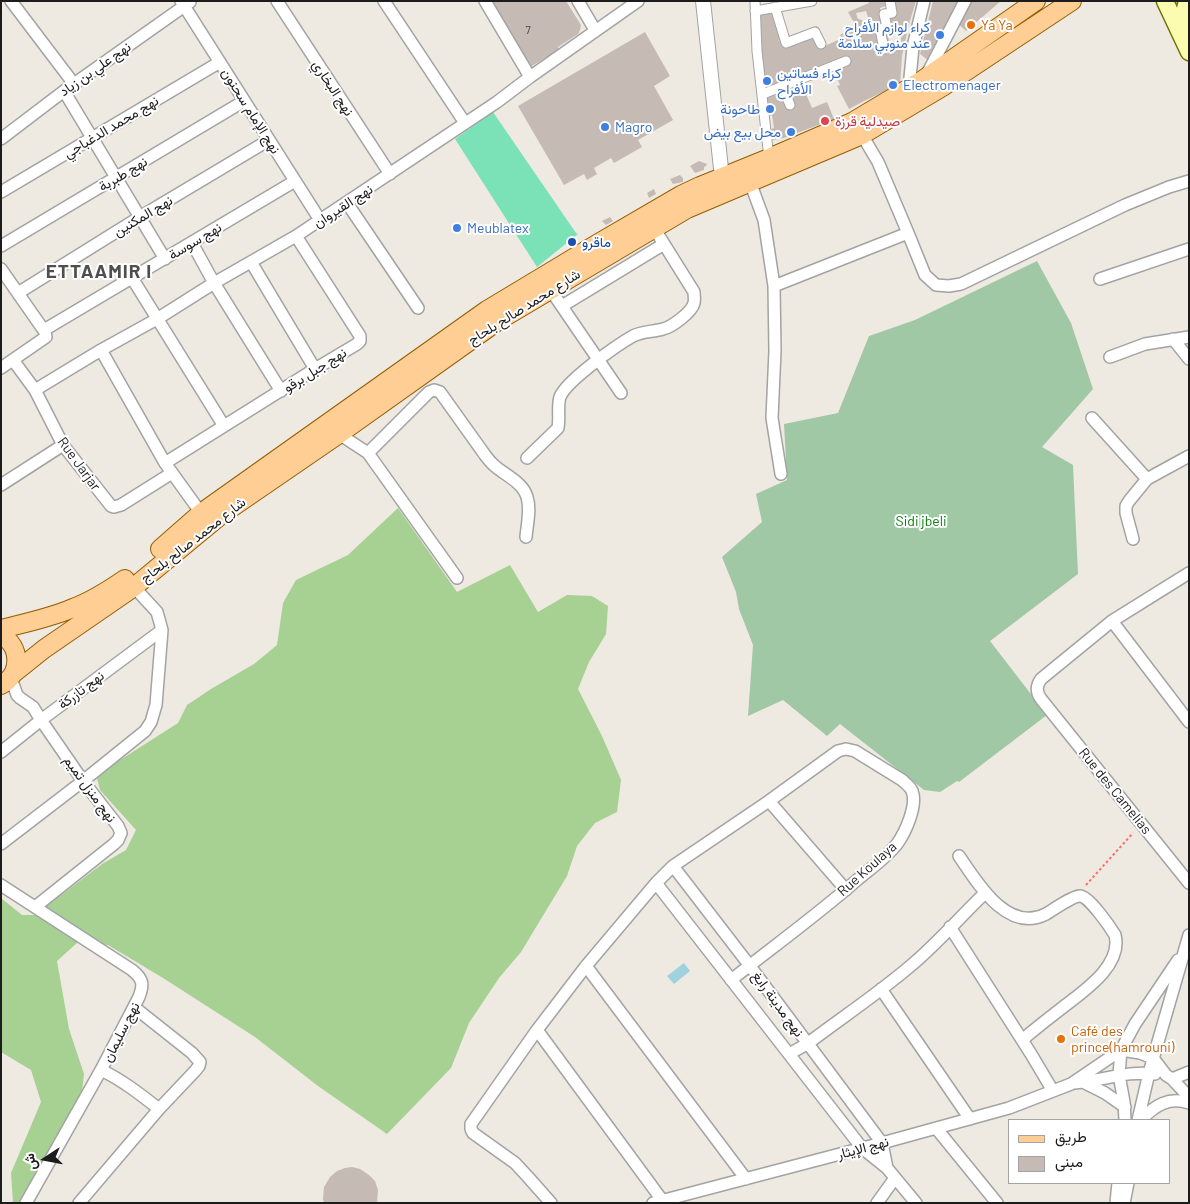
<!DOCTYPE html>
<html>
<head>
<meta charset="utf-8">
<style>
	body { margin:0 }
	#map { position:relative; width:1190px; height:1204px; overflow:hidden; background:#eee9e1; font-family:Barlow,Vazirmatn,sans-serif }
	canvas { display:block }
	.frame { position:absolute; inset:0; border:2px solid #1c1c1c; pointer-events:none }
	.legend { position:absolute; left:1008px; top:1119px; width:162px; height:65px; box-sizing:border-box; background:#fff; border:1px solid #a4a4a4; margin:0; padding:6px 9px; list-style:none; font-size:15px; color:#1c1c1c }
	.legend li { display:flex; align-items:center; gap:10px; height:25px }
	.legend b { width:25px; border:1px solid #a4a4a4 }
	.north { position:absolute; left:20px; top:1134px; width:50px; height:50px; -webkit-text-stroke:4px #fff; paint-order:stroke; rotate:259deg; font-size:14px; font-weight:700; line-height:20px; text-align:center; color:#1c1c1c }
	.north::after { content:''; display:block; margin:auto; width:18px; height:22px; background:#1c1c1c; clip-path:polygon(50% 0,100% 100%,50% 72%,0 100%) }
</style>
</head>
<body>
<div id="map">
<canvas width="1190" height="1204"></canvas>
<div class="frame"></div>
<ul class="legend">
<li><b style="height:6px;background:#ffce95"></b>طريق</li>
<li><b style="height:14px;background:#c6bbb4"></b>مبنى</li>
</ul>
<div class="north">ش</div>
</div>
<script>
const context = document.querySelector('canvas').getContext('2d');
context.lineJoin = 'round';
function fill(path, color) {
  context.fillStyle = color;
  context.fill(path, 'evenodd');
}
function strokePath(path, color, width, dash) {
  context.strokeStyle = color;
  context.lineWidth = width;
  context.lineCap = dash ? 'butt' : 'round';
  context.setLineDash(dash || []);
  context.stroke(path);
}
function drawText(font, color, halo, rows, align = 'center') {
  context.font = font + ' Barlow,Vazirmatn,sans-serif';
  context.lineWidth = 4;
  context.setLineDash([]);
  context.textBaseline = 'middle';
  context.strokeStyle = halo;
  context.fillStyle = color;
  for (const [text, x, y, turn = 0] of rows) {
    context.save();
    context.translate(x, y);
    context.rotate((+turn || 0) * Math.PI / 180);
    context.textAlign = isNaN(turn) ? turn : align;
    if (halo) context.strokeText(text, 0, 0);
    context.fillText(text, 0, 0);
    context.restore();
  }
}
const forest = new Path2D(`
	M398 508 457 592 510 565 538 612 567 595 592 596 608 606 606 634 589 662 578 689 602 736 621 780 617 812 595 823 577 846 567 876 521 952 499 978 469 1023 451 1068 387 1134 318 1086 255 1037 163 978 108 945 78 942 57 961 69 1029 84 1074 82 1092 21 1203H13L11 1173 41 1102 31 1070 1 1052V898L22 915H35L102 864 126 850 136 830 100 790 97 778 117 762 178 723 187 705 211 689 254 664 277 645 283 603 296 580 348 555Z`);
const cemetery = new Path2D(`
	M1037 261 1071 323 1093 389 1042 447 1073 465 1078 574 990 641 1047 715 959 782 957 781 940 792 924 790 840 724 827 736 783 700 748 716 753 645 739 609 736 592 722 557 762 522 756 494 787 480 784 424 838 413 869 336 915 320Z`);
const pitch = new Path2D(`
	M493 112 576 233 578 234 537 267 455 139Z`);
const water = new Path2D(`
	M684 963 690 971 674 984 667 976Z`);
const building = new Path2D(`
	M491 1H566L581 25 580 30 578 34 558 47 559 50 530 67Z
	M868 1H888V5L880 8 883 25 868 32 875 30 876 31 887 30 890 46 901 43V33L892 34 891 28H889L887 18 895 16V3L893 4 892 1H916L909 24 902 56 900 84 864 101 849 109 837 86 840 85 833 69 764 92 756 12 773 9 783 39 778 40 784 42 814 35 823 47 842 38 840 35 855 27 856 28V26L848 12 869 3ZM866 11 868 17H871L873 24 866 27 862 20 858 19 856 13Z
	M933 1H961L929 61 920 54Z
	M968 1H1001L966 31 956 22Z
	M645 32 670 76 654 86 673 120 638 140 642 147 614 163 611 158 594 168 597 174 587 180 584 174 564 185 518 106Z
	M801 82 812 108 827 102 834 119 784 138 773 140 771 129 774 128 772 115 768 116 765 96 783 89 790 110H792L785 89Z
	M699 161 707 164 706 166 704 167V170L695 173 690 166Z
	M680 175 683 178V182L673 184 670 179Z
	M654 189 656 194 649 198 647 193Z
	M610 217 613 221 606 225 602 221Z
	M352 1167 360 1169 369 1175 375 1181 378 1190 377 1203H324L323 1199 324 1187 330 1177 337 1171 345 1168Z`);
const path = new Path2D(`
	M1086 885 1133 833`);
const pedestrian = new Path2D(`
	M755 1 757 51 769 158
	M775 7 786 43 815 32 821 44
	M755 11 812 1
	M884 49 880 29 887 27 884 14 892 13 890 1
	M783 87 790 105
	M763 94 846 61`);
const minor = new Path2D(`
	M11 1 74 84
	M181 1 320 220
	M277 1 390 174
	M384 1 465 123
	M485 1 530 77
	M578 1 595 30
	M926 76 965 1
	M909 88 913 47 924 1
	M64 91 165 259
	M862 135 878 162 908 233 925 275 936 285 949 286 961 284 1125 205 1169 187 1189 181
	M1 139 64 91 190 2
	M750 182 764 220 774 286
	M1 192 220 62
	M347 203 418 308
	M192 243 214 283 281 391
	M1 246 244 101
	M251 262 315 369
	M1 269 45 332 46 337 1 368
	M132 278 224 426
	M1100 279 1189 249
	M550 289 621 393
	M18 293 140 217 269 140
	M562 306 664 244
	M44 330 295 181
	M1173 339 1189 359
	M101 350 165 463 201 513
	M1110 357 1145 344 1189 337
	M13 360 35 390 63 445 111 506 114 507 121 505 172 473
	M35 390 101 350 157 319 214 283 296 236 497 102 530 77 638 1
	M1092 418 1147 479
	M339 434 368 453 457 578
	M368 453 429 392 434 390 440 392 485 455C488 459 492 464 496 467 507 476 523 483 527 497 531 509 527 525 526 537
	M527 458 558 428C560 418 557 407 560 397 566 381 617 345 633 336 643 331 653 332 663 329 672 327 692 312 694 303 695 300 694 295 694 292L654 228
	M165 463 315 369 357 344 360 341V336L296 236
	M781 474 772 418 775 351 774 286 908 233
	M1 485 63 445
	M1133 539 1126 513V506L1129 501 1147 479 1189 456
	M1189 573 1112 621 1041 679C1036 686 1036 692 1041 699L1189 883
	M1112 621 1189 722
	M11 678 17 695 20 698 33 707 41 720 83 781 118 826 121 833 118 840 114 844 35 907
	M1 752 41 720 162 630
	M769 801 846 890
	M1 844 83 781 145 731 151 722 156 705 162 630 157 612 134 587
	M959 856C977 882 1007 934 1046 914 1053 910 1072 896 1080 896 1089 896 1110 927 1115 935 1123 966 1082 992 1062 1008 1049 1018 1035 1029 1022 1040
	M673 866 750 966 882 1143 887 1168
	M656 883 862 1148 887 1168 916 1203
	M1 885 132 970C143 979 144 984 139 997L101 1070 26 1203
	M950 927 1031 1054 1053 1091
	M586 966 746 1179
	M881 989 970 1119
	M134 1007 192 1053 200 1062 199 1066 195 1071 159 1109
	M537 1030 662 1200
	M789 1054 807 1044C840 1019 876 995 908 968 936 945 959 918 985 893
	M1172 1079 1189 1072
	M1083 1082 1105 1093 1125 1107
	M1075 1083C1102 1081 1128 1070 1155 1074
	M1125 1120 1124 1102 1119 1075 1121 1050 1135 1024 1178 960
	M1138 1120 1149 1073 1189 935
	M1141 1120C1154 1106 1169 1096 1189 1103
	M936 1128 997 1203
	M79 1203 159 1109C140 1094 122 1080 101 1070
	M551 1203 528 1177 515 1163 473 1133 471 1129V1124L537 1030 586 966 656 883 673 866 769 801 838 751 846 749 855 751 902 780C905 783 910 786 912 791 918 805 905 833 897 844 886 858 870 869 857 880 817 915 773 947 731 980
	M653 1203 882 1143 1009 1108 1071 1084 1121 1050 1140 1053 1153 1058 1166 1075 1172 1079 1189 1097
	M877 1203 895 1178
	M1116 1203 1118 1183
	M1124 1203 1128 1183`);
const tertiary = new Path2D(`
	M703 1 722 178`);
const secondary = new Path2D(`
	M1165 1 1189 52
	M1187 1 1184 13 1187 37`);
const primary = new Path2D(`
	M160 549 201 513 487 310 595 245 681 195 700 186 769 158 852 122 924 79 1036 1
	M1 629C25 623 50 618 73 608 92 601 109 590 125 579
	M1 635C21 646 22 674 1 685
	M14 673 44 649 134 587 221 515 339 434 498 321 687 209 862 135 944 86 1072 1`);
const markers = [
	[971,25,5,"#e8710a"],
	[940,35,5,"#3f7fe0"],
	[767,81,5,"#3f7fe0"],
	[893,85,5,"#3f7fe0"],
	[770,109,5,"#3f7fe0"],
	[825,121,5,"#e0444e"],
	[605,127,5,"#3f7fe0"],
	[791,132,5,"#3f7fe0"],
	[457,228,5,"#3f7fe0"],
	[572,242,5,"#1a4fb4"],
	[1061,1039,5,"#e8710a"]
];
const numberNames = [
	["7",528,30]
];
const foodNames = [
	["Ya Ya",981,25],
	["Café des",1071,1031],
	["prince(hamrouni)",1071,1047]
];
const shopNames = [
	["كراء لوازم الأفراح",930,27,"right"],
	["عند منوبي سلامة",930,43,"right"],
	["كراء فساتين",777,73],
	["الأفراح",777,89],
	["Electromenager",903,85],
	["طاحونة",760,109,"right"],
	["Magro",615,127],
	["محل بيع بيض",781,132,"right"],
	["Meublatex",467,228]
];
const streetNames = [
	["نهج علي بن زياد",95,69,-35],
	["نهج البخاري",333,88,57],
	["نهج الإمام سحنون",251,111,58],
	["نهج محمد الدغباجي",111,127,-31],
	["نهج طبربة",123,174,-31],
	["نهج القيروان",343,206,-33],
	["نهج المكنين",143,216,-31],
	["نهج سوسة",195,241,-31],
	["شارع محمد صالح بلحاج",524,307,-32],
	["نهج جبل برقو",315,370,-32],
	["Rue Jarjar",79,464,54],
	["شارع محمد صالح بلحاج",193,540,-38],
	["نهج تازركة",81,690,-37],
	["نهج منزل تميم",90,789,54],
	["Rue des Camelias",1115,791,51],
	["Rue Koulaya",867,869,-42],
	["نهج مدينة رابغ",778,1004,54],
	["نهج سليمان",121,1032,-63],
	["نهج الإيثار",863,1148,-15]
];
const healthNames = [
	["صيدلية قرزة",835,121]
];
const transitNames = [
	["ماقرو",582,242]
];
const parkNames = [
	["Sidi jbeli",921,521]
];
const districtNames = [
	["ETTAAMIR I",99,272]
];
fill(forest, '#a7d093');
fill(cemetery, '#a1c8a5');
fill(pitch, '#7ae2b6');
fill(water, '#9ed2de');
fill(building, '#c6bbb4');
strokePath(pedestrian, '#a3a3a3', 11);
strokePath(minor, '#a3a3a3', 14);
strokePath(tertiary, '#a3a3a3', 16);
strokePath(secondary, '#6d7600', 19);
strokePath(primary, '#945e00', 20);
strokePath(path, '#ff6c61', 2, [2.5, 2.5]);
strokePath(pedestrian, '#fff', 9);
strokePath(minor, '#fff', 11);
strokePath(tertiary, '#fff', 14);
strokePath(secondary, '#fbfcb0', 16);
strokePath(primary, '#ffce95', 18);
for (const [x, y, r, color] of markers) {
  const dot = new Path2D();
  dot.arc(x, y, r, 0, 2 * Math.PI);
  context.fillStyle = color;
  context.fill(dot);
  strokePath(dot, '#fff', 2);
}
drawText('11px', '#464442', null, numberNames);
drawText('14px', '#c56008', '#fff', foodNames, 'left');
drawText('14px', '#366cbe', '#fff', shopNames, 'left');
drawText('14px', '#1c1c1c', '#fff', streetNames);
drawText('14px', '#be3a42', '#fff', healthNames, 'left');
drawText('14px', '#164399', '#fff', transitNames, 'left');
drawText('14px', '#067e0c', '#fff', parkNames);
context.letterSpacing = '1px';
drawText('bold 19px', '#4f4f4f', '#fff', districtNames);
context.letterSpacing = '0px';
</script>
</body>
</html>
